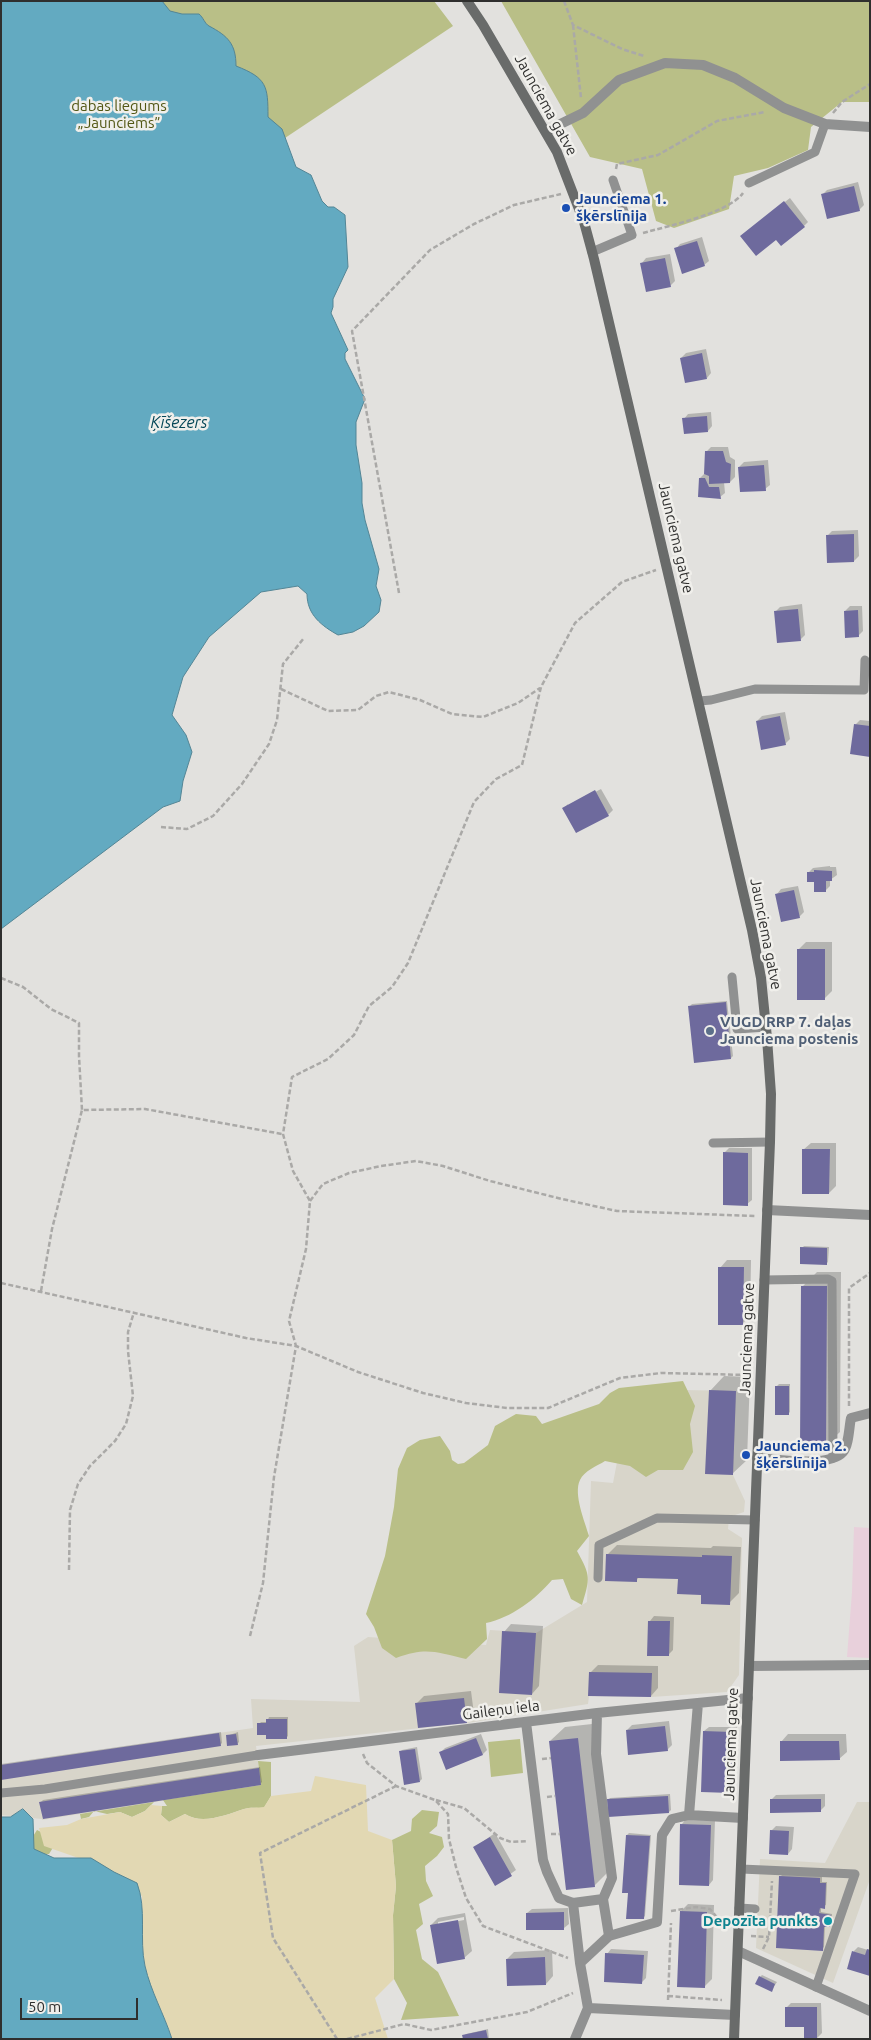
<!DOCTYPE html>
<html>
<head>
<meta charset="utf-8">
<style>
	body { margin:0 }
	#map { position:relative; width:871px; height:2040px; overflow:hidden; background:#e2e1de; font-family:Ubuntu,sans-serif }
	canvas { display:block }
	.frame { position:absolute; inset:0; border:2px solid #2f2f2e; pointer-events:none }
	.scale { position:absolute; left:20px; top:1998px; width:118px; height:22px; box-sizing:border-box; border:2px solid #2f2f2e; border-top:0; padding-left:6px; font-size:15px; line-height:18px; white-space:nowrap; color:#2f2f2e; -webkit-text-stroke:4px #f0efeb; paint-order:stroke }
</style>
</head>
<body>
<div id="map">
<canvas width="871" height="2040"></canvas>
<div class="frame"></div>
<div class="scale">50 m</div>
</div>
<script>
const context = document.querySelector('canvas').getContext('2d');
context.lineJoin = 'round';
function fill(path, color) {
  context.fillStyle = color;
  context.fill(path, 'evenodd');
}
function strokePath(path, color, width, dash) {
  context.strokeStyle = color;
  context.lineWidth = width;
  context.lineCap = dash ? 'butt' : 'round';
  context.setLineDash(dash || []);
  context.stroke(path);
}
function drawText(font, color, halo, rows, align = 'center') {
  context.font = font + ' Ubuntu,sans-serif';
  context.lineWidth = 5;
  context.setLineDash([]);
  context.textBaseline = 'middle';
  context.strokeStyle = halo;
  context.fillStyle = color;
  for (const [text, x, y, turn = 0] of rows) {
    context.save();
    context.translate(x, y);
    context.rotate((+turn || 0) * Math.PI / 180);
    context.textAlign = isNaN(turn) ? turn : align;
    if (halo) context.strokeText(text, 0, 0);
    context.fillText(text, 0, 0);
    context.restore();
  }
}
const built = new Path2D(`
	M631 1389 736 1391 733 1475 745 1501 744 1512 729 1517 728 1529 742 1538 739 1675 727 1692 651 1697 589 1696 588 1704 467 1723 256 1746 261 1785 42 1820 41 1812 42 1819 1 1815V1765L253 1728 251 1699 360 1702 354 1646 368 1637 486 1645 490 1630 536 1633 587 1602 591 1481 613 1483Z
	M857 1802H870V1879L833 1983 756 1948 760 1859 825 1863Z`);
const education = new Path2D(`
	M854 1527 870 1528V1658L847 1657 852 1592Z`);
const green = new Path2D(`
	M1 1H434L453 26 111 254Z
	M501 1H870V102H842L811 127 808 150 768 168 734 176 729 209 674 228 656 221 642 169 590 157Z
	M683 1381 695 1406 690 1424 693 1452 683 1470H658L646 1477 630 1466 605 1461C597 1466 584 1471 580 1480 573 1494 585 1522 589 1536L577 1551C591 1576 590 1578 582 1605L571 1599 563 1579 552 1580C536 1599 511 1618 486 1623L487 1639 466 1659C435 1652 427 1647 396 1658L382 1648 374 1627 366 1614 385 1556 394 1507 398 1469 407 1448 420 1440 440 1436 450 1451 452 1460 458 1464 464 1463 488 1445 495 1426 516 1414 536 1416 542 1424 599 1404 610 1393 619 1388Z
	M520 1739 523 1773 491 1777 488 1742Z
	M258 1761 271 1762V1796L264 1808C257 1808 250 1807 244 1809 226 1815 202 1825 185 1814L169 1822 161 1815 162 1806H167L163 1800 261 1785Z
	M154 1802 145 1811 132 1817 120 1812 107 1814 94 1811 89 1817 81 1819 80 1814Z
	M422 1810 439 1812 437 1826 429 1833 442 1837 444 1847 437 1856 425 1866 426 1881 433 1896 419 1904 423 1924 416 1930 422 1959 438 1972 459 2016 401 2020 407 2003 394 1979 393 1915 396 1886 392 1840 411 1831 412 1819Z
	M37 1830 51 1837 54 1846 49 1854 36 1855 30 1841Z`);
const sand = new Path2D(`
	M315 1776 366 1785 368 1831 392 1840 396 1886 393 1915 394 1979 375 1998 388 2039H172C164 2014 150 1992 145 1966 140 1944 142 1919 142 1896L90 1862 44 1846 39 1828 67 1825 81 1819 120 1812 132 1817 145 1811 151 1805 162 1806 161 1815 169 1822 185 1814C202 1825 226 1815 244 1809 250 1807 257 1808 264 1807L271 1796 311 1791Z`);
const water = new Path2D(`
	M1 1H162L170 11 182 14H199C203 17 205 24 209 26 228 36 236 44 236 66 267 78 268 86 268 117L282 129 296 167 311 175 322 201 328 207H334L345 215 348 267 333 299V307L331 313 348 350 345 353V359L365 399 356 422V445L362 483V503L365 520 379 569 376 586 381 600 379 612 364 626 353 632 338 635C322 626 307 615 307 594L298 586 261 592 209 637 183 677 172 715 186 735 192 752 183 781 180 801 163 807 1 929Z
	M23 1809 33 1819 34 1849 54 1858H91L114 1872 137 1883C147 1909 139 1939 145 1966 151 1992 164 2014 172 2039H1V1817H10Z`);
const shadow = new Path2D(`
	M858 182 864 205 859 210 822 195 827 190Z
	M790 198 808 222 804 226 776 238 746 232Z
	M702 237 709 261 704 265 676 249 680 244Z
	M670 254 675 281 670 286 642 263 646 258Z
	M706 349 711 373 707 378 681 358 686 353Z
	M711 412 712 426 708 431 684 419 688 414Z
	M711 447H728L730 457 735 460V477L730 482H724L725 493 720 497 699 496 700 478 705 473 706 452Z
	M768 460 770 485 765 489 739 467 744 462Z
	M858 530 859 556 854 561 827 536 832 531Z
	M802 604 805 635 801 639 775 612 780 607Z
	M850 606H862L863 631 858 636 845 611Z
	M785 712 790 739 785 744 757 721 762 716Z
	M860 720 870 721V756L855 725Z
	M601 789 613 810 608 815 564 808 568 804V806Z
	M830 866V867H836L837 875 830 880V886L825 891 808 873 813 868Z
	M798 886 804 912 799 917 777 894 781 889Z
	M806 942H832V991L824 999 798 950Z
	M727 1001 733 1056 731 1058 690 1006 692 1004Z
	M811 1143H836V1186L829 1193 803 1150Z
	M729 1148H752V1200L747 1204 724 1153Z
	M804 1246 829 1247 828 1262 826 1264 802 1248Z
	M727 1260H751L750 1316 743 1323 720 1268Z
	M817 1272H841L840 1432 825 1446 802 1287Z
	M724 1376 750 1377 747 1460 732 1474 710 1391Z
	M779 1384H790V1412L788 1414 777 1386Z
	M617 1545 711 1548 713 1546 741 1547 739 1593 729 1603 702 1594 679 1578 640 1576 636 1581 607 1555Z
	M654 1616 674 1617 673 1650 668 1655 650 1621Z
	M511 1624 543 1626 539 1686 532 1694 504 1632Z
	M598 1665 658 1666V1688L651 1696 590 1673Z
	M471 1691 474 1714 466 1722 416 1704 424 1696Z
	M269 1717H288V1736L286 1738 267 1734 259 1724 261 1722H267Z
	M669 1721 672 1745 667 1750 627 1730 632 1725Z
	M592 1724 609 1871 594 1886 550 1741 565 1727Z
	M709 1727H737L735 1787 730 1791 704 1731Z
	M221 1732 222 1743 220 1745 1 1779V1764Z
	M238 1732 239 1742 237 1744 227 1736Z
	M481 1734 487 1750 483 1754 441 1752 445 1748Z
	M788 1734H846L847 1752 839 1759 781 1742Z
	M417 1747 422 1779 420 1781 400 1752 402 1750Z
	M260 1767 262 1782 260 1784 41 1802 43 1800Z
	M670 1794 671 1810 669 1812 608 1800 610 1798Z
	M825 1794V1806L820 1811 772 1799 776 1795Z
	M686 1819 715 1820 713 1880 709 1885 682 1824Z
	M776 1826 794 1827 792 1849 788 1854 771 1831Z
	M495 1833 516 1870 496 1884 475 1847Z
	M629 1833 651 1835 645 1916 643 1918 629 1892 627 1835Z
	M782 1875 822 1876V1882H827L826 1905 821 1907V1912L832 1914V1924L825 1926 824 1947 822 1949 780 1877Z
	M688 1904 714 1905 712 1979 704 1987 681 1911Z
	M568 1908 569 1924 564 1928 527 1913 532 1909Z
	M465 1913 472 1951 464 1958 431 1925 438 1918ZM464 1917V1920L438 1925V1922Z
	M858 1947 868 1950 870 1948V1975L848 1968 854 1951Z
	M611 1949 648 1951 646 1978 641 1983 607 1954Z
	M552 1950 553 1976 546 1984 507 1959 514 1952Z
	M762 1975 777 1982 773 1988 760 1977Z
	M791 2003H821L822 2033 817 2038 786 2008Z
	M488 2029 489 2039H464V2036L466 2034Z`);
const building = new Path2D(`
	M854 186 860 211 827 219 821 194Z
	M784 201 805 227 781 246 776 240 756 256 740 236Z
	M697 241 705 266 682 274 674 248Z
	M665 258 671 287 646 292 640 263Z
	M702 353 707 379 685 383 680 358Z
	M707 416 708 432 684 434 682 418Z
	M705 451H723L726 462 731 464 730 483 709 484V476L704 474Z
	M764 465 766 491 740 492 738 467Z
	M699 478H705L709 487H719L721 499 698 497Z
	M854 534V562L827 563 826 535Z
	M798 609 801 641 777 643 774 611Z
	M858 610 859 637 845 638 844 611Z
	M780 716 786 745 761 750 756 721Z
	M854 724 870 726V757L850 754Z
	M595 790 609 816 576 833 562 808Z
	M814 870 832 871V881H826V892H814V882H807V872H814Z
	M794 890 800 918 781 922 775 894Z
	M797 949H825V1000H797Z
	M726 1002 731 1059 694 1063 688 1006Z
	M802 1149H830L829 1194H802Z
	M723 1152 748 1153V1206L723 1205Z
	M800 1247 827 1248V1265L800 1264Z
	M718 1267H744L743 1325H718Z
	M801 1286H827L826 1447H800Z
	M775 1386H789V1415H775Z
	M709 1390 736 1391 733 1475 705 1474Z
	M606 1554 702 1557V1555L732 1556 730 1605 701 1604V1595L677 1594 678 1579 637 1578V1582L605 1581Z
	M648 1621H670L669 1656H647Z
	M502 1631 536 1633 532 1695 499 1693Z
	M589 1672 652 1673 651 1697 588 1696Z
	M464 1698 467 1723 418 1728 415 1703Z
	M266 1719H287V1739H266V1735H257V1723H266Z
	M665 1726 668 1751 628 1755 626 1730Z
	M703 1731 732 1732 731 1793 701 1792Z
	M219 1733 221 1746 1 1780V1765Z
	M236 1734 238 1745 227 1746 226 1735Z
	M476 1738 483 1755 446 1770 439 1752Z
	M578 1738 595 1887 566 1890 549 1741Z
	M780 1741H839L840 1760 780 1761Z
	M415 1749 420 1782 404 1785 399 1751Z
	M259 1768 261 1785 43 1819 39 1802Z
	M668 1796 669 1813 608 1817 607 1799Z
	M770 1799H821V1812L770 1813Z
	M680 1824 711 1825 709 1886 679 1885Z
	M770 1830 789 1831 788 1855 769 1854Z
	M626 1835 650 1836 644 1919H626L628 1893H622Z
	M490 1837 512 1876 495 1886 473 1847Z
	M779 1876 820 1878V1883H826L825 1909 820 1908 819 1913 831 1915 830 1927H824L823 1951 776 1948Z
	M680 1911 707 1912 705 1988 677 1987Z
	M564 1912V1930H526V1913Z
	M458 1920 465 1959 437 1964 430 1925Z
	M867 1949 870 1950V1976L847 1969 852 1951 865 1955Z
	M605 1953 644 1955 642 1984 604 1982Z
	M545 1957 546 1985 507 1986 506 1959Z
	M759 1976 775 1984 772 1992 755 1984Z
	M785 2007H817V2039H804V2027H785Z
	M486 2030 488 2039H463L462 2035Z`);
const path = new Path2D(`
	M564 1 573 25 622 49 644 56
	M573 25 581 98
	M833 113 842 102 870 84
	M616 169 617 164 658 155 717 121 765 112
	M643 233C668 226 729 213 743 193
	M399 593 352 331 430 250 474 224 514 205 561 194
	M281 689 328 711 358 710 376 696 389 692 420 700 452 714 483 717 518 703 540 688
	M161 827 187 829 213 816 242 784 269 744 277 720 283 664 304 638
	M1 978 23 987 51 1009 79 1023V1056L82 1110
	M310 1201 323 1184 349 1173 381 1166 416 1161 443 1166 490 1181 562 1199 617 1211 755 1216
	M1 1283 246 1338 296 1346 358 1372 423 1393 466 1403 507 1408H548L620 1378 661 1373 749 1375
	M41 1291 52 1229 82 1110 145 1109 282 1134
	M849 1406V1288L870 1273
	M69 1570 70 1510 78 1484 90 1466 115 1441 126 1424 133 1396 128 1351V1332L134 1312
	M250 1636 263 1583 274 1477 296 1346 289 1321 306 1249 310 1201 293 1171 283 1134 292 1077 328 1059 354 1035 369 1006 392 987 408 963 474 802 496 779 522 765 541 687 575 623 622 582 656 570
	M363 1754 367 1763 396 1786 435 1800 448 1814 449 1839 456 1867 466 1898 483 1926 568 1958
	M542 1759 551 1758
	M547 1797 555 1796
	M436 1800 464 1808 500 1838 511 1842 528 1841
	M551 1834H560
	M671 1911 696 1907 710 1909 725 1927
	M751 1936 769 1937
	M763 1949 769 1937 772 1881
	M668 1996 722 2000
	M668 2000 671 1923
	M337 2039 273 1938 260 1853 396 1786
	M347 2039 404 2024 431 2030 527 2012 573 1993`);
const lane = new Path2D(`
	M749 183 815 152 825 124
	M592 252 632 235 613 180
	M699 701 711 700 755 689 864 690 865 660
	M732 977 737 1029 766 1027
	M713 1143 770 1142
	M764 1280 828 1279 832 1281 833 1458
	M598 1578 599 1545 657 1518 755 1520
	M1 1793 45 1789 258 1755
	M741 1869 855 1874 816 1987
	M739 1908 755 1909`);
const street = new Path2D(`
	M546 131 583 113 619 80 665 63 703 65 735 78 784 108 825 124 870 127
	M767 1210 870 1215
	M757 1458C777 1459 829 1468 843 1452 849 1445 849 1427 851 1418L870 1413
	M749 1666 870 1665
	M526 1722 543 1860 547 1872 559 1898 573 1903
	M258 1755 597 1713 748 1698
	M689 1815 698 1703
	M603 1899 609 1936 657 1922 662 1835 672 1819 689 1815 743 1818
	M738 1951 870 2011
	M580 1963 609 1936
	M588 2008 735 2015
	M575 2039 588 2008 580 1963 573 1903 603 1899 612 1878 596 1754 597 1713`);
const secondary = new Path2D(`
	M467 1 483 25 557 152 584 222 594 259 752 930 761 978 767 1038 771 1094 770 1142 734 2039`);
const markers = [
	[566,208,5,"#1a4fb4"],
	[710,1031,5,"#5c6f8a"],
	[746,1455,5,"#1a4fb4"],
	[828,1921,5,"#0f9aa8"]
];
const streetNames = [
	["Jaunciema gatve",546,105,61],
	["Jaunciema gatve",676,538,77],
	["Jaunciema gatve",766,934,79],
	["Jaunciema gatve",747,1339,-88],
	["Gaileņu iela",501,1710,-7],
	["Jaunciema gatve",731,1744,-88]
];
const parkNames = [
	["dabas liegums",119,106],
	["„Jaunciems”",119,123]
];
const transitNames = [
	["Jaunciema 1.",576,199],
	["šķērslīnija",576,216],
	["Jaunciema 2.",756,1446],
	["šķērslīnija",756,1463]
];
const serviceNames = [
	["VUGD RRP 7. daļas",720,1022],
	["Jaunciema postenis",720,1039]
];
const cultureNames = [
	["Depozīta punkts",818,1921]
];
const waterNames = [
	["Ķīšezers",179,423]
];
fill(built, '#d8d5ca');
fill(education, '#e8d0db');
fill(green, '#b9bf87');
fill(sand, '#e2d8b3');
fill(water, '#63aac1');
strokePath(water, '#538595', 1);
fill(shadow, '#0003');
fill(building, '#6e6a9d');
strokePath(path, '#aaa9a7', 2.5, [5, 2.5]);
strokePath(lane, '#909191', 9);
strokePath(street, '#909191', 10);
strokePath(secondary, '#696b6a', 10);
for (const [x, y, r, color] of markers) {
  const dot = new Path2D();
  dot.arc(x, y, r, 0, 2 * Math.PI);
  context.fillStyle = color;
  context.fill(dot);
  strokePath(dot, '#f0efeb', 2);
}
drawText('15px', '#2f2f2e', '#f0efeb', streetNames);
drawText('15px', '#525714', '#f0efeb', parkNames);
drawText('bold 15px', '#164399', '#f0efeb', transitNames, 'left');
drawText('bold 15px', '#4e5e75', '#f0efeb', serviceNames, 'left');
drawText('bold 15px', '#0d838f', '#f0efeb', cultureNames, 'right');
drawText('italic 16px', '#044657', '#f0efeb', waterNames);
</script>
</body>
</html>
